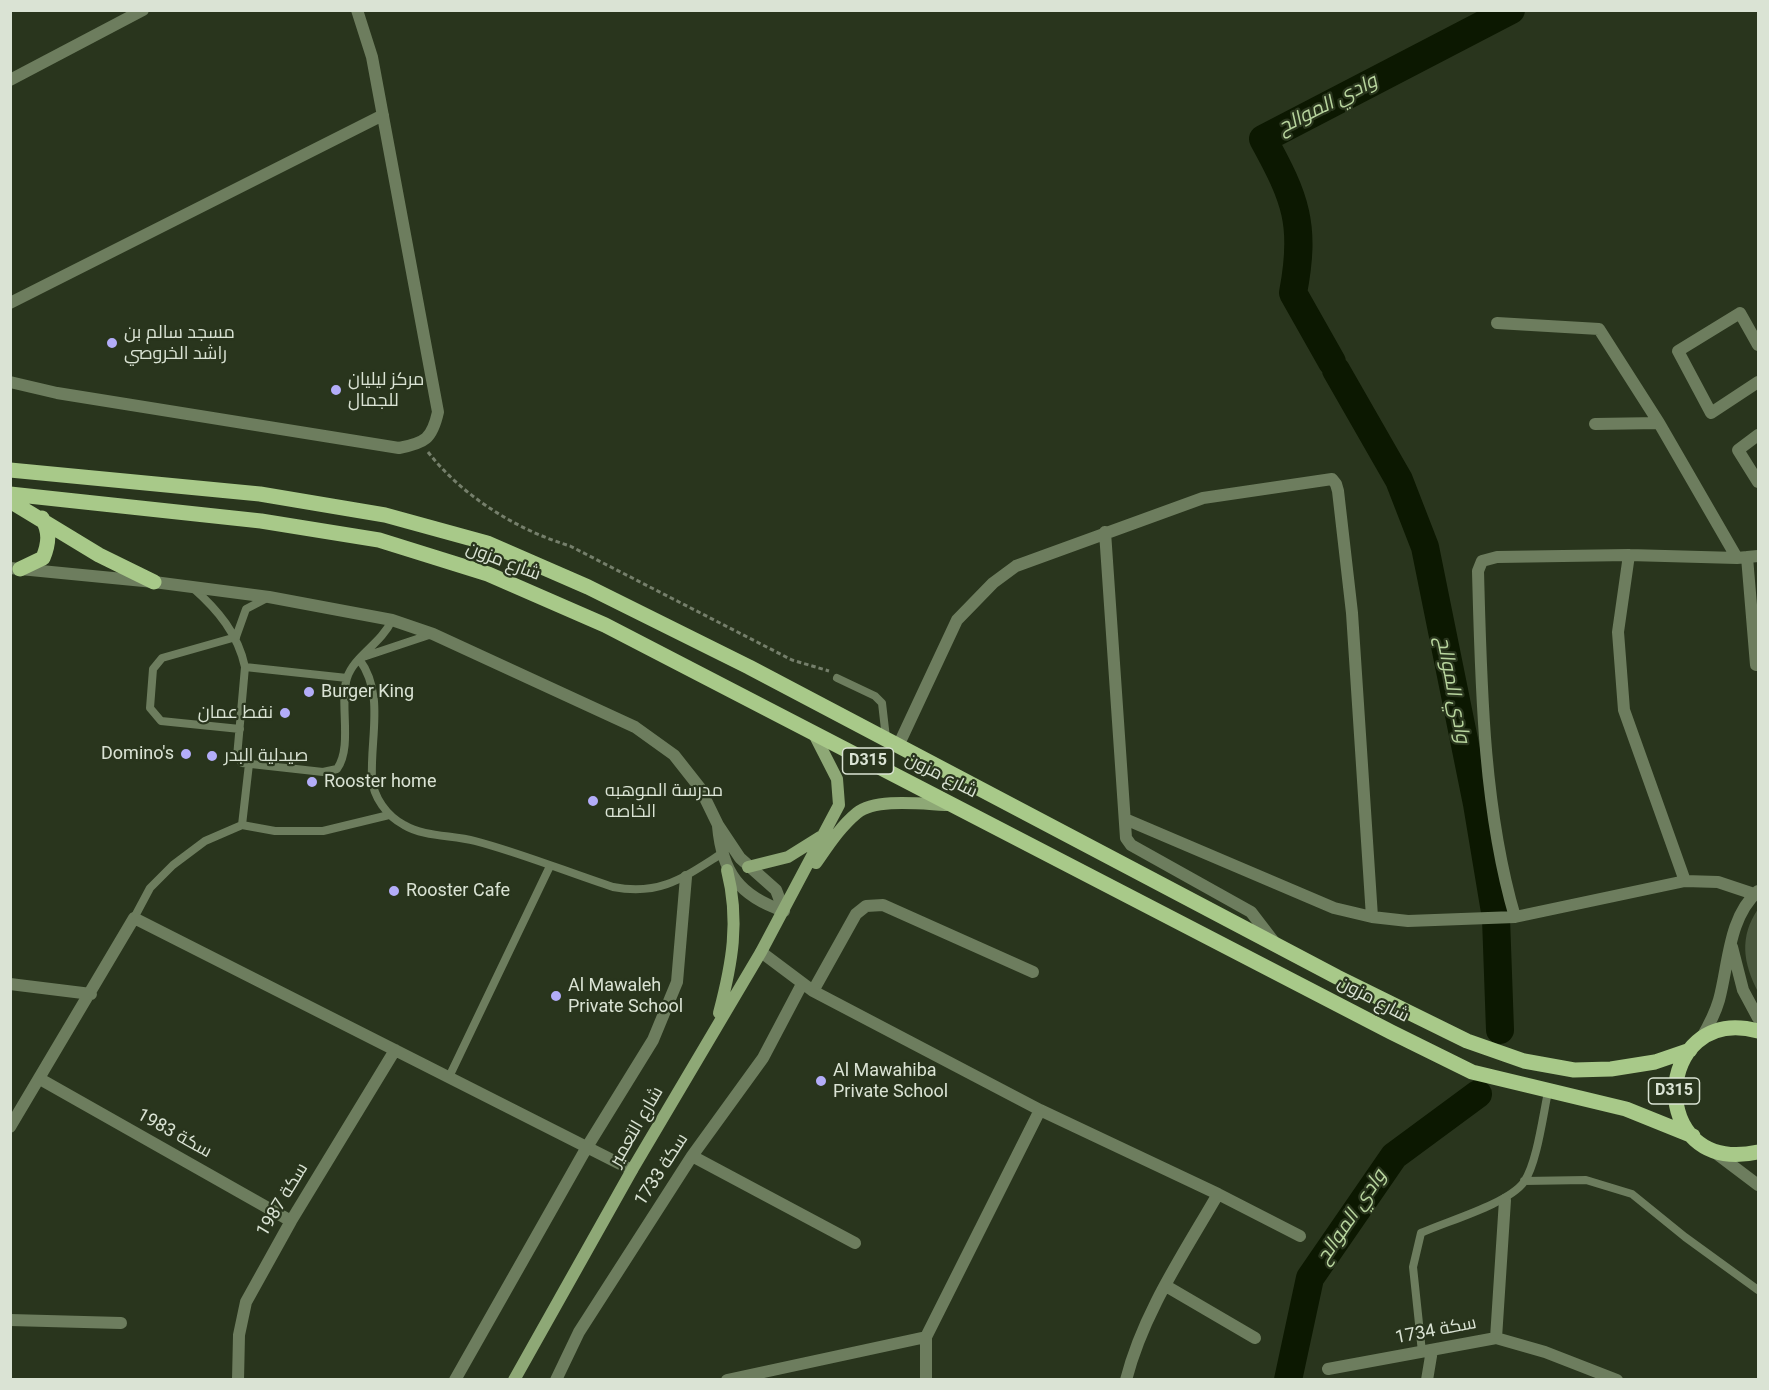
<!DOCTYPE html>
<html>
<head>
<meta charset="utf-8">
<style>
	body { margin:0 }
	#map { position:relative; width:1769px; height:1390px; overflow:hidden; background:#29351d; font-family:Roboto,sans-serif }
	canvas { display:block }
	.frame { position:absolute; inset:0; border:12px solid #dae3d4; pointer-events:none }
</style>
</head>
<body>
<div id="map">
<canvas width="1769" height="1390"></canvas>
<div class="frame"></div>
</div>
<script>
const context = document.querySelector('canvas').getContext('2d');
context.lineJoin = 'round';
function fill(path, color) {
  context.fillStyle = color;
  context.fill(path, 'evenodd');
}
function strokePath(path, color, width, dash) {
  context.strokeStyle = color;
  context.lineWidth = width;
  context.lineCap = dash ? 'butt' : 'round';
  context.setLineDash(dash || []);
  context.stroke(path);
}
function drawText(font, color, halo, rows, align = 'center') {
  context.font = font + ' Roboto,Cairo,sans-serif';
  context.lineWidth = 4.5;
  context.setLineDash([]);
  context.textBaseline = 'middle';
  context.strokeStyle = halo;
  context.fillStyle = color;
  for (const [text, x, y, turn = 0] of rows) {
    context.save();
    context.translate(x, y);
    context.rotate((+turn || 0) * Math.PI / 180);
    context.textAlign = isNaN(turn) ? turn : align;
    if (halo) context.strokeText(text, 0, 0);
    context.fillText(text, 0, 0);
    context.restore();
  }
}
const green = new Path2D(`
	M1758 909V992C1743 963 1739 937 1758 909Z`);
const river = new Path2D(`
	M1332 362 1293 293C1306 225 1296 199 1263 139L1511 10
	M1336 370 1399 480 1425 547 1477 804 1496 918 1500 1030
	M1288 1380 1310 1278 1394 1156 1478 1094`);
const path = new Path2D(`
	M428 452C462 496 517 530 570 546L792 660 829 671`);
const service = new Path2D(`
	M193 588C218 610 238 634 245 667L237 757 242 763 323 772 337 769C353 747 339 703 347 678 354 656 381 644 392 620
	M236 637 162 658 153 669 150 708 161 721 240 729
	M236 637 246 609 269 597
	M363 657 432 634
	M359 659C385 694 370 737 372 778 373 797 387 816 404 825 424 837 452 835 475 841 521 853 567 872 613 887 660 896 683 878 721 854
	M245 667 347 678
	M837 678 875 696 882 703 886 738
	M242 825 249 764
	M134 918 150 888 173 865 205 841 242 825 275 831H323L389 815
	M449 1077 550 866
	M1524 1181 1586 1180 1632 1194 1685 1237 1758 1290
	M1422 1352 1413 1267 1421 1233C1447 1221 1508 1204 1524 1182 1537 1163 1543 1115 1548 1092`);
const minor = new Path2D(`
	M10 80 143 10
	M10 303 383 115
	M1497 323 1599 329 1659 423 1737 558
	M1758 345 1740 313 1678 351 1711 413 1758 382
	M10 382 57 393 399 448C425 443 432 439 438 412L372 57 357 10
	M1595 424 1659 423
	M1758 435 1738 450 1758 482
	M1105 532 1126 838 1131 845 1251 912 1274 942
	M1629 555 1618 632 1624 710 1685 881
	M1747 557 1756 665
	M899 744 957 620 993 583 1016 566 1203 498 1332 479 1336 484 1338 491 1352 613 1372 917
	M1125 819 1334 908 1372 917 1408 921 1515 917 1685 881 1718 882 1754 894
	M1515 917C1483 808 1481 684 1478 571L1482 561 1497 557 1629 555 1737 558 1758 556
	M761 952 813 991 1040 1110 1218 1194 1300 1236
	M10 984 91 994
	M813 991 856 914 866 906 883 905 1033 972
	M40 1079 291 1221
	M10 1127 134 918 632 1170
	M692 1156 855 1243
	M1166 1286 1255 1338
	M10 1320 121 1323
	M1496 1338 1505 1200
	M1328 1369 1496 1338 1545 1352 1617 1380
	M238 1380 239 1335 246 1302 291 1221 395 1050
	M455 1380 587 1147 653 1040 677 982 686 877
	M556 1380 579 1332 692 1156 763 1058 802 984
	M727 1380 926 1337 1040 1110
	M926 1380V1337
	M1126 1380C1143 1313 1184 1253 1218 1194
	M1427 1380 1432 1350`);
const tertiary = new Path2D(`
	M10 568 154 582 269 597 392 620 433 634 635 727 674 755 700 788 718 825 740 858 776 890 784 911
	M718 826C722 872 739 896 784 911
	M1732 947 1743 990 1758 1018
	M1701 1039C1708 1027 1715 1014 1719 1000 1729 963 1728 918 1758 891
	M1713 1151 1758 1185`);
const secondary = new Path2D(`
	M816 863C828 846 840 827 857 813 877 797 928 805 953 805
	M748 867 788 857 820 837
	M719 1013C732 964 740 921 727 870
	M514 1380 632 1170 761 952 839 805 837 779 813 732`);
const primary = new Path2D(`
	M10 470 260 494 385 515 487 543 588 587 749 667 1337 977 1467 1041 1524 1061 1574 1070 1611 1069 1655 1062 1690 1050
	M10 494 261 521 379 540 488 574 605 625 1391 1032 1472 1072 1626 1109 1693 1136
	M10 501 99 555 154 582
	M20 569 43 558C49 543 50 532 42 518
	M1758 1031C1652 1003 1644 1177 1758 1152`);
const markers = [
	[112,343,6,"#b3adf9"],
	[336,390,6,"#b3adf9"],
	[309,692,6,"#b3adf9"],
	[285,713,6,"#b3adf9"],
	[186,754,6,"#b3adf9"],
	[212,756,6,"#b3adf9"],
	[312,782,6,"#b3adf9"],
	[593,801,6,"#b3adf9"],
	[394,891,6,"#b3adf9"],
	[556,996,6,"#b3adf9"],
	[821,1081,6,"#b3adf9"]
];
const shields = [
	[868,761,51],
	[1674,1091,51]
];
const shieldNames = [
	["D315",868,761],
	["D315",1674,1091]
];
const poiNames = [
	["مسجد سالم بن",124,333],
	["راشد الخروصي",124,354],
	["مركز ليليان",348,380],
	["للجمال",348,401],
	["Burger King",321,692],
	["نفط عمان",273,713,"right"],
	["Domino's",174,754,"right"],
	["صيدلية البدر",224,756],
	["Rooster home",324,782],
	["مدرسة الموهبه",605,791],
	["الخاصه",605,812],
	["Rooster Cafe",406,891],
	["Al Mawaleh",568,986],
	["Private School",568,1007],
	["Al Mawahiba",833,1071],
	["Private School",833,1092]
];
const streetNames = [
	["شارع مزون",503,562,21],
	["شارع مزون",941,776,27],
	["شارع مزون",1373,1000,28],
	["شارع التعمير",637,1127,-60],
	["سكة 1983",174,1134,29],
	["سكة 1733",662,1170,-57],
	["سكة 1987",283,1200,-59],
	["سكة 1734",1436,1331,-11]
];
const waterNames = [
	["وادي الموالح",1328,105,-27],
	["وادي الموالح",1452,690,79],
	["وادي الموالح",1352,1217,-56]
];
fill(green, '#4a583e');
strokePath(river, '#0c1801', 28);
strokePath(path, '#757f6b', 3, [4.5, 3]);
strokePath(service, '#6d7d5e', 8);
strokePath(minor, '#6d7d5e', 12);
strokePath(tertiary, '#6d7d5e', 12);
strokePath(secondary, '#8ea876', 12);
strokePath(primary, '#a8c989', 15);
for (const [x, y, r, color] of markers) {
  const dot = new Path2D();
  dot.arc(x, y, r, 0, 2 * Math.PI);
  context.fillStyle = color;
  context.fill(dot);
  strokePath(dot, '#29351d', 2);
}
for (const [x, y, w] of shields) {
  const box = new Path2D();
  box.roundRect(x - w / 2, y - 13, w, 26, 4.5);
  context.fillStyle = '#29351d';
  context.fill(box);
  strokePath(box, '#dae3d4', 1.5);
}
drawText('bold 16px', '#dae3d4', null, shieldNames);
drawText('18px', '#dae3d4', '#29351d', poiNames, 'left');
drawText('18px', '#dae3d4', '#29351d', streetNames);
drawText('italic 20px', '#b8d59e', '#29351d', waterNames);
</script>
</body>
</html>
